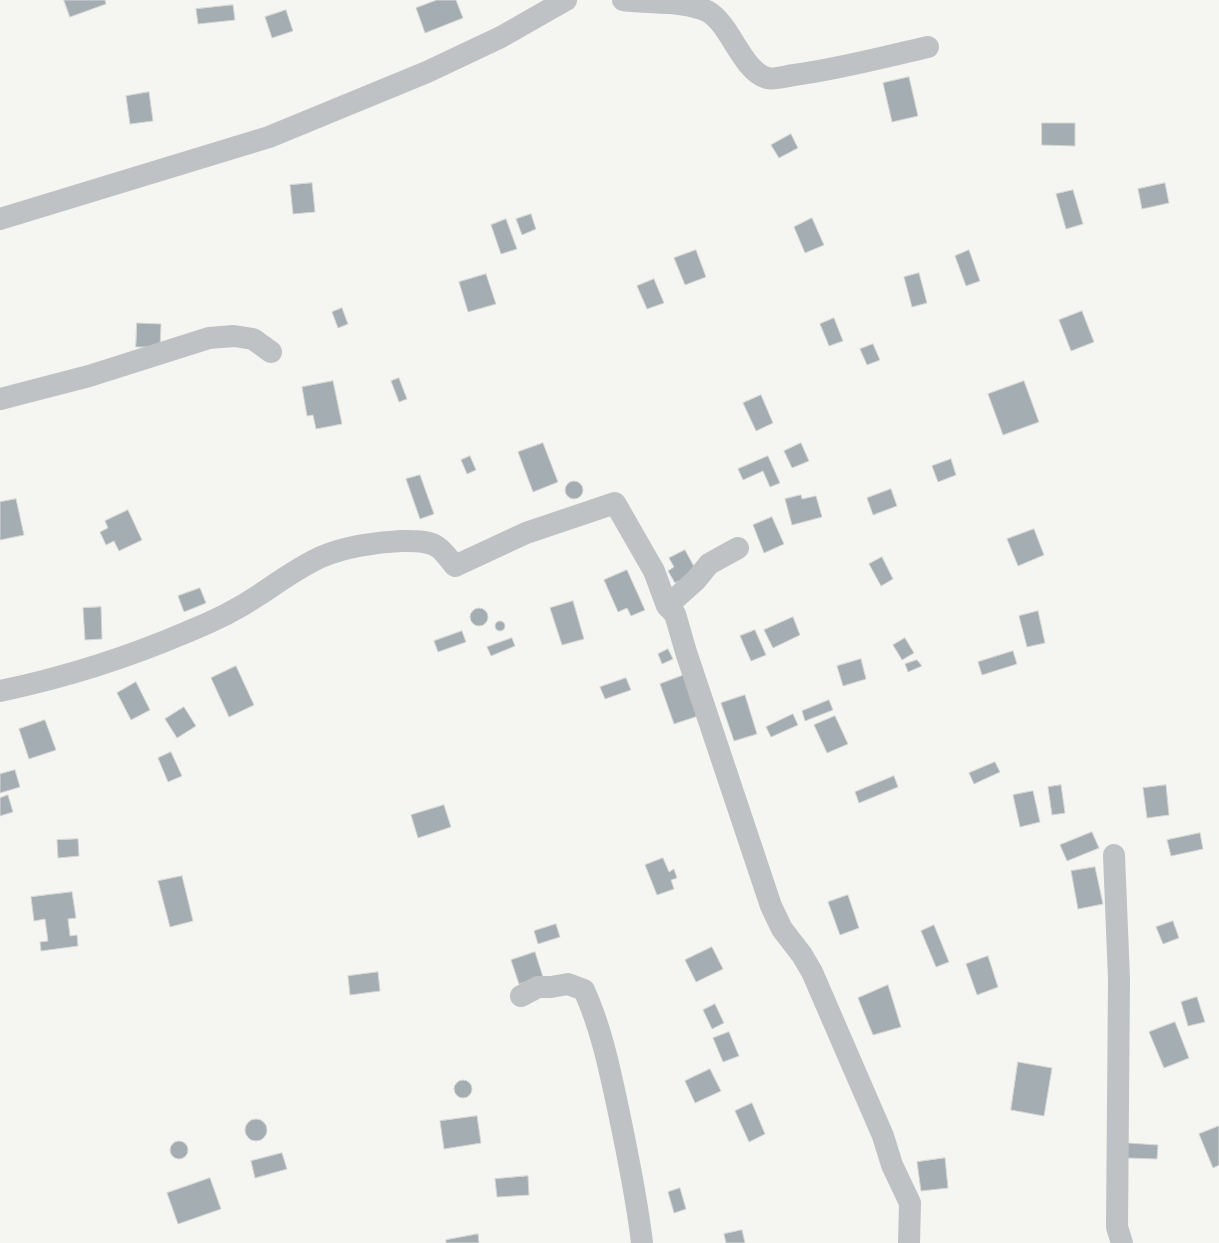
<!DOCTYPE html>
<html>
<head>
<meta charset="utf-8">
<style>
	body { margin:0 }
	canvas { display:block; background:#f5f5f1 }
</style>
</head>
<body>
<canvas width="1219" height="1243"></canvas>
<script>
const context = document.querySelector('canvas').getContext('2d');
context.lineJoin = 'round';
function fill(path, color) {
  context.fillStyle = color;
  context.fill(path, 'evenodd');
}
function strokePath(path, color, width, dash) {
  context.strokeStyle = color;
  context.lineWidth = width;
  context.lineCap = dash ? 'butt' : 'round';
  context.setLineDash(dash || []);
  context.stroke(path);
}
const building = new Path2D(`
	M64 0H105L106 4 70 17Z
	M437 0H456L463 18 425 33 416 8Z
	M233 5 235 20 198 24 196 9Z
	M286 10 293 31 272 38 265 17Z
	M909 77 918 116 892 122 883 83Z
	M149 92 153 121 130 124 126 96Z
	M1042 123H1075V146L1042 145Z
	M791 134 798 148 779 158 771 145Z
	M312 183 315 212 293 214 290 185Z
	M1165 183 1169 203 1142 209 1138 189Z
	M1073 190 1083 224 1066 229 1056 194Z
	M531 214 536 229 522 235 516 219Z
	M812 218 824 245 805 253 794 227Z
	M506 219 517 249 501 254 491 225Z
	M696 250 706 277 685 285 674 258Z
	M969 250 980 281 966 286 955 256Z
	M919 273 927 303 912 307 904 277Z
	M486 274 496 304 468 312 459 282Z
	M654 279 664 303 647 309 637 286Z
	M342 308 348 324 338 328 332 312Z
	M1082 311 1094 342 1071 351 1059 320Z
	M834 318 843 341 829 346 820 324Z
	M137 323 161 324 160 347H136Z
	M873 344 880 360 867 365 860 349Z
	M399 378 407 399 399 402 391 381Z
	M333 381 342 424 316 429 313 415 307 416 302 387Z
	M1024 381 1039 422 1003 435 988 394Z
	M761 395 773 423 756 431 743 403Z
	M543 443 558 482 533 492 518 452Z
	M801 443 809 461 792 468 784 451Z
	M470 456 476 470 467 474 461 460Z
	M768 456 780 483 770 487 763 471 743 480 738 469Z
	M951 459 956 475 938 482 932 466Z
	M420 475 434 514 420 519 406 479Z
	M565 490a9 9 0 1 1 18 0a9 9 0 1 1-18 0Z
	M891 489 897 506 873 515 867 498Z
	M801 495 802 499 816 496 822 517 792 525 785 499Z
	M16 499 24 535 0 540V502Z
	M128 510 142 540 119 551 114 541 106 545 100 532 108 528 105 521Z
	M772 517 784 544 764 553 753 525Z
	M1034 529 1044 555 1018 566 1007 539Z
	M685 550 697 572 675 583 668 571 674 567 669 558Z
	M882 557 893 579 881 586 869 564Z
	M627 570 645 610 631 616 627 608 618 612 604 580Z
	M200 588 206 603 184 612 178 596Z
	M573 601 584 639 562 645 550 608Z
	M101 607 102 639 85 640 83 608Z
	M470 617a9 9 0 1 1 18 0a9 9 0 1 1-18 0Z
	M1038 611 1045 643 1027 647 1019 616Z
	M793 617 800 635 773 648 764 630Z
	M495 626a5 5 0 1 1 10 0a5 5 0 1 1-10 0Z
	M755 630 766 655 751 661 740 636Z
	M462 631 466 642 438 652 434 641Z
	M512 638 515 646 491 656 487 647Z
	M905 638 914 653 902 660 893 645Z
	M668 649 673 659 662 664 658 654Z
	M1013 651 1017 664 982 675 978 662Z
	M861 659 866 679 843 686 837 666Z
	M917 660 922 666 908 672 905 664Z
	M236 666 254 705 229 717 211 678Z
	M684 675 698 716 674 724 660 684Z
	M626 678 631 690 605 699 600 687Z
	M136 682 150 710 131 720 117 693Z
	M745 695 757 734 734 741 721 703Z
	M829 700 833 710 805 721 802 711Z
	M184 707 196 726 177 738 165 719Z
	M793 714 798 725 771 737 766 727Z
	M835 716 848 744 827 753 814 725Z
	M45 720 56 750 29 759 19 729Z
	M171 752 182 776 168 782 158 758Z
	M995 762 1000 772 974 784 969 773Z
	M15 770 20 787 0 793V774Z
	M894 776 898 787 859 803 855 792Z
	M1061 785 1065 813 1052 815 1048 787Z
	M1166 785 1169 815 1147 818 1143 788Z
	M1033 791 1040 822 1020 827 1013 795Z
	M8 795 13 812 0 816V798Z
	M444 805 451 827 418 838 411 815Z
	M1092 832 1099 848 1067 861 1060 845Z
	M1200 833 1203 849 1171 856 1167 840Z
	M78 839 79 856 58 858 57 840Z
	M663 858 669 872 674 869 677 878 671 880 674 889 657 895 645 865Z
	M1095 867 1103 904 1078 909 1071 871Z
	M182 876 193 921 170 927 158 881Z
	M72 892 76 918 68 919 70 936 77 935 78 946 41 951 40 942 48 941 45 919 34 921 31 897Z
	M848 895 859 928 840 935 828 902Z
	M1173 921 1179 938 1163 944 1156 927Z
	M556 924 560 937 538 944 534 931Z
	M934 925 949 962 936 967 921 931Z
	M712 947 723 969 696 982 685 960Z
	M535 952 543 977 519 984 511 960Z
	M988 956 998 987 977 995 966 964Z
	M378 972 380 991 350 995 348 976Z
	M888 985 901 1027 873 1035 858 998Z
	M1197 997 1205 1022 1188 1026 1181 1002Z
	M715 1004 724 1023 712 1029 703 1010Z
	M1175 1022 1189 1058 1164 1068 1149 1032Z
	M729 1032 739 1056 723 1062 713 1038Z
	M1018 1062 1052 1068 1044 1116 1011 1110Z
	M710 1069 721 1091 695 1103 685 1081Z
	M454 1089a9 9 0 1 1 18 0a9 9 0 1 1-18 0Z
	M752 1103 765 1134 749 1142 735 1111Z
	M477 1116 481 1143 444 1149 440 1121Z
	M245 1130a11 11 0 1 1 22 0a11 11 0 1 1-22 0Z
	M1219 1126V1165L1213 1168 1199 1134Z
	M170 1150a9 9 0 1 1 18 0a9 9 0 1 1-18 0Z
	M1128 1143 1158 1145 1157 1159 1128 1158Z
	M282 1153 287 1169 255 1178 251 1161Z
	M945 1158 948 1188 921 1191 917 1162Z
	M528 1176 529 1195 497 1197 495 1179Z
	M210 1178 221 1209 178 1224 167 1193Z
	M680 1188 686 1209 674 1213 668 1192Z
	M742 1230 745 1243H726L724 1234Z
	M478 1234 479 1243H446V1240Z`);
const minor = new Path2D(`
	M623 0C651 4 682 0 707 11 731 24 741 70 767 78 775 80 786 76 794 75 839 69 884 57 928 47
	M0 219 269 137 427 72 501 37 566 0
	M0 399 89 376 209 338 234 336 253 339 271 352
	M738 548 709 564 696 580 667 606 675 614 686 652 771 906 782 929 802 955 812 972 883 1136 892 1165 910 1203 909 1243
	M0 691C67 677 124 659 187 632 212 622 237 610 259 595 280 581 299 567 321 557 344 547 376 542 401 541 413 541 429 540 439 548 445 553 450 560 455 566L526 533 615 503 654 571 667 606
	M1114 855 1119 979 1117 1227 1122 1243
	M521 996 538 987H551L568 984 584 990C602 1030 610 1071 619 1113 628 1156 637 1199 642 1243`);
fill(building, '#a4adb2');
strokePath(building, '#d6d6d4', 1);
strokePath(minor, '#bec2c5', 22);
</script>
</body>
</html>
